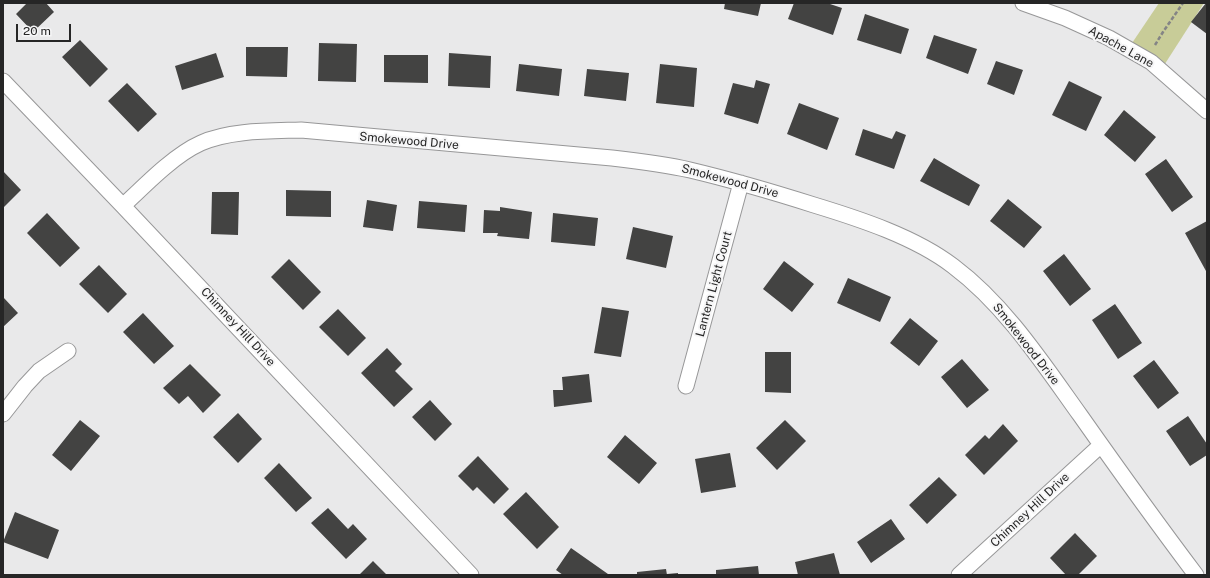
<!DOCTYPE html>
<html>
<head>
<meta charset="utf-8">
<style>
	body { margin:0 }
	#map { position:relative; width:1210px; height:578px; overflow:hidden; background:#e9e9ea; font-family:"Public Sans",sans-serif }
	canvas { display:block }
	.frame { position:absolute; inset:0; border:4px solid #262626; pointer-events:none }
	.scale { position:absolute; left:16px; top:24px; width:55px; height:18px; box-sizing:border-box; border:2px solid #262626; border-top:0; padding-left:5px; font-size:12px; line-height:14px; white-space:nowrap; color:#262626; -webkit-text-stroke:3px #f6f6f7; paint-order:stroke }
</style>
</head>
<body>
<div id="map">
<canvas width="1210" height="578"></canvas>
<div class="frame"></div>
<div class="scale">20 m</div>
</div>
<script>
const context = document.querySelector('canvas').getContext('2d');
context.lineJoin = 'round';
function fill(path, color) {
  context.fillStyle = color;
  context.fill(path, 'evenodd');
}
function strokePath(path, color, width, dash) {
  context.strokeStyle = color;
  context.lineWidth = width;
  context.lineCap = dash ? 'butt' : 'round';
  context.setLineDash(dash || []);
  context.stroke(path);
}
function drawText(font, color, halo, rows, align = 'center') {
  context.font = font + ' "Public Sans",sans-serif';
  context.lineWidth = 4;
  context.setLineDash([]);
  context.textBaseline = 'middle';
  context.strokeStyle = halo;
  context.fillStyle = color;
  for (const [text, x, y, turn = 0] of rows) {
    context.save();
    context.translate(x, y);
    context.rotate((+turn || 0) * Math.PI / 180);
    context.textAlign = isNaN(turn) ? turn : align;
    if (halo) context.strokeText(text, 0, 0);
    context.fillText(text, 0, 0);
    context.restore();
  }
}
const green = new Path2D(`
	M1159 3H1204L1161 70 1128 49Z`);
const building = new Path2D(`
	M27 3H46L54 12 33 32 16 14Z
	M725 3H761L758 16 724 9Z
	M794 3H827L842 8 833 35 788 19Z
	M1206 3H1207V34L1191 22Z
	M865 14 909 29 901 54 857 40Z
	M934 35 977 49 968 74 926 58Z
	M80 40 108 69 90 87 62 57Z
	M319 43 357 44 356 82 318 81Z
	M246 47H288L287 77 246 76Z
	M216 53 224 77 182 90 175 66Z
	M449 53 491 56 490 88 448 86Z
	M384 55H428V83L384 82Z
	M996 61 1023 70 1014 95 987 84Z
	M519 64 562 69 559 96 516 91Z
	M660 64 697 68 694 107 656 103Z
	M587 69 629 73 626 101 584 96Z
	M756 80 770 84 758 124 724 114 733 83 754 88Z
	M1069 81 1102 97 1086 131 1052 115Z
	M127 83 157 114 138 132 108 101Z
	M799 103 839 118 827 150 787 134Z
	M1124 110 1156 137 1135 162 1104 135Z
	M863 129 892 139 896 131 906 135 894 169 855 155Z
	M934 158 980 185 969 206 920 181Z
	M1166 159 1193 197 1172 212 1145 174Z
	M3 171 21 190 3 208Z
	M286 190 331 191V217L286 216Z
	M212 192H239L238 235 211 234Z
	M1008 199 1042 227 1024 248 990 221Z
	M367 200 397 205 393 231 363 227Z
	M419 201 467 205 465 232 417 228Z
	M500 207 532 212 529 239 497 236 498 233H483L484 210 500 211Z
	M47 213 80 248 60 267 27 233Z
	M553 213 598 218 595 246 551 242Z
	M1207 221V270L1206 271 1185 233Z
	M633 227 673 236 666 268 626 259Z
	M1064 254 1091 289 1070 306 1043 271Z
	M289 259 321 292 303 310 271 277Z
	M784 261 814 284 792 312 763 289Z
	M99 265 127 294 108 313 79 284Z
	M848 278 891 297 880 322 837 303Z
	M3 297 18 313 3 327Z
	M1115 304 1142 343 1118 359 1092 320Z
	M602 307 629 311 621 357 594 353Z
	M338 309 366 338 348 356 319 327Z
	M143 313 174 346 154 364 123 332Z
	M910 318 938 341 919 366 890 343Z
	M387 348 402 364 395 371 413 389 394 407 361 373Z
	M765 352H791V393L765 392Z
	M962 359 989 390 967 408 941 377Z
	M1154 360 1179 393 1158 409 1133 376Z
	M190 364 221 395 203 413 188 396 179 404 163 388Z
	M589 374 592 402 554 407 553 390H563L562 377Z
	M430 400 452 424 435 441 412 417Z
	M238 413 262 439 238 463 213 437Z
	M1188 416 1207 444V455L1190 466 1166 431Z
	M80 420 100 436 71 471 52 455Z
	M785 420 806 441 777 470 756 448Z
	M1003 424 1018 441 984 475 965 455 985 435 989 439Z
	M625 435 657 463 639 484 607 457Z
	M730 453 736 487 701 493 695 459Z
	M478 456 509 489 494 504 477 487 473 491 458 476Z
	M279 463 312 498 296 512 264 478Z
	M939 477 957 495 927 524 909 505Z
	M526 492 559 527 537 549 503 514Z
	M328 508 348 529 353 524 367 539 346 559 311 523Z
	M15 512 59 530 48 559 3 542Z
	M891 519 905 539 871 563 857 542Z
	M1075 533 1097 556 1078 575H1066L1050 558Z
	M571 548 608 574 607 575H563L556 570Z
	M834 553 840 575H798L795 562Z
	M373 561 387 575H359Z
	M758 566 759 575H716V570Z
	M666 569 667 575H637V572Z
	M678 573V575H667V574Z`);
const path = new Path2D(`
	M1155 45 1163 32 1183 3`);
const street = new Path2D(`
	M1023 3 1065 18 1109 38 1151 62 1207 111
	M3 81 123 206 471 575
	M123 206C145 185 174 155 201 143 230 130 270 131 301 130L612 158C638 161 664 164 690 170 732 180 773 192 814 205 860 219 915 237 953 266 1005 305 1042 362 1080 415 1118 469 1156 522 1196 575
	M686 386 741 183
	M3 414 25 386 39 371 68 351
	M959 575 1101 445`);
const streetNames = [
	["Apache Lane",1121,47,29],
	["Smokewood Drive",409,141,5],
	["Smokewood Drive",730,181,15],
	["Lantern Light Court",714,284,-75],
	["Chimney Hill Drive",238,327,47],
	["Smokewood Drive",1026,344,52],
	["Chimney Hill Drive",1030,510,-43]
];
fill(green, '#c8cc98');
fill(building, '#434342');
strokePath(street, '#979798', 17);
strokePath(path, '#848485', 2.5, [4, 2]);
strokePath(street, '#fff', 15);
drawText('12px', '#262626', '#f6f6f7', streetNames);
</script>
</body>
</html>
